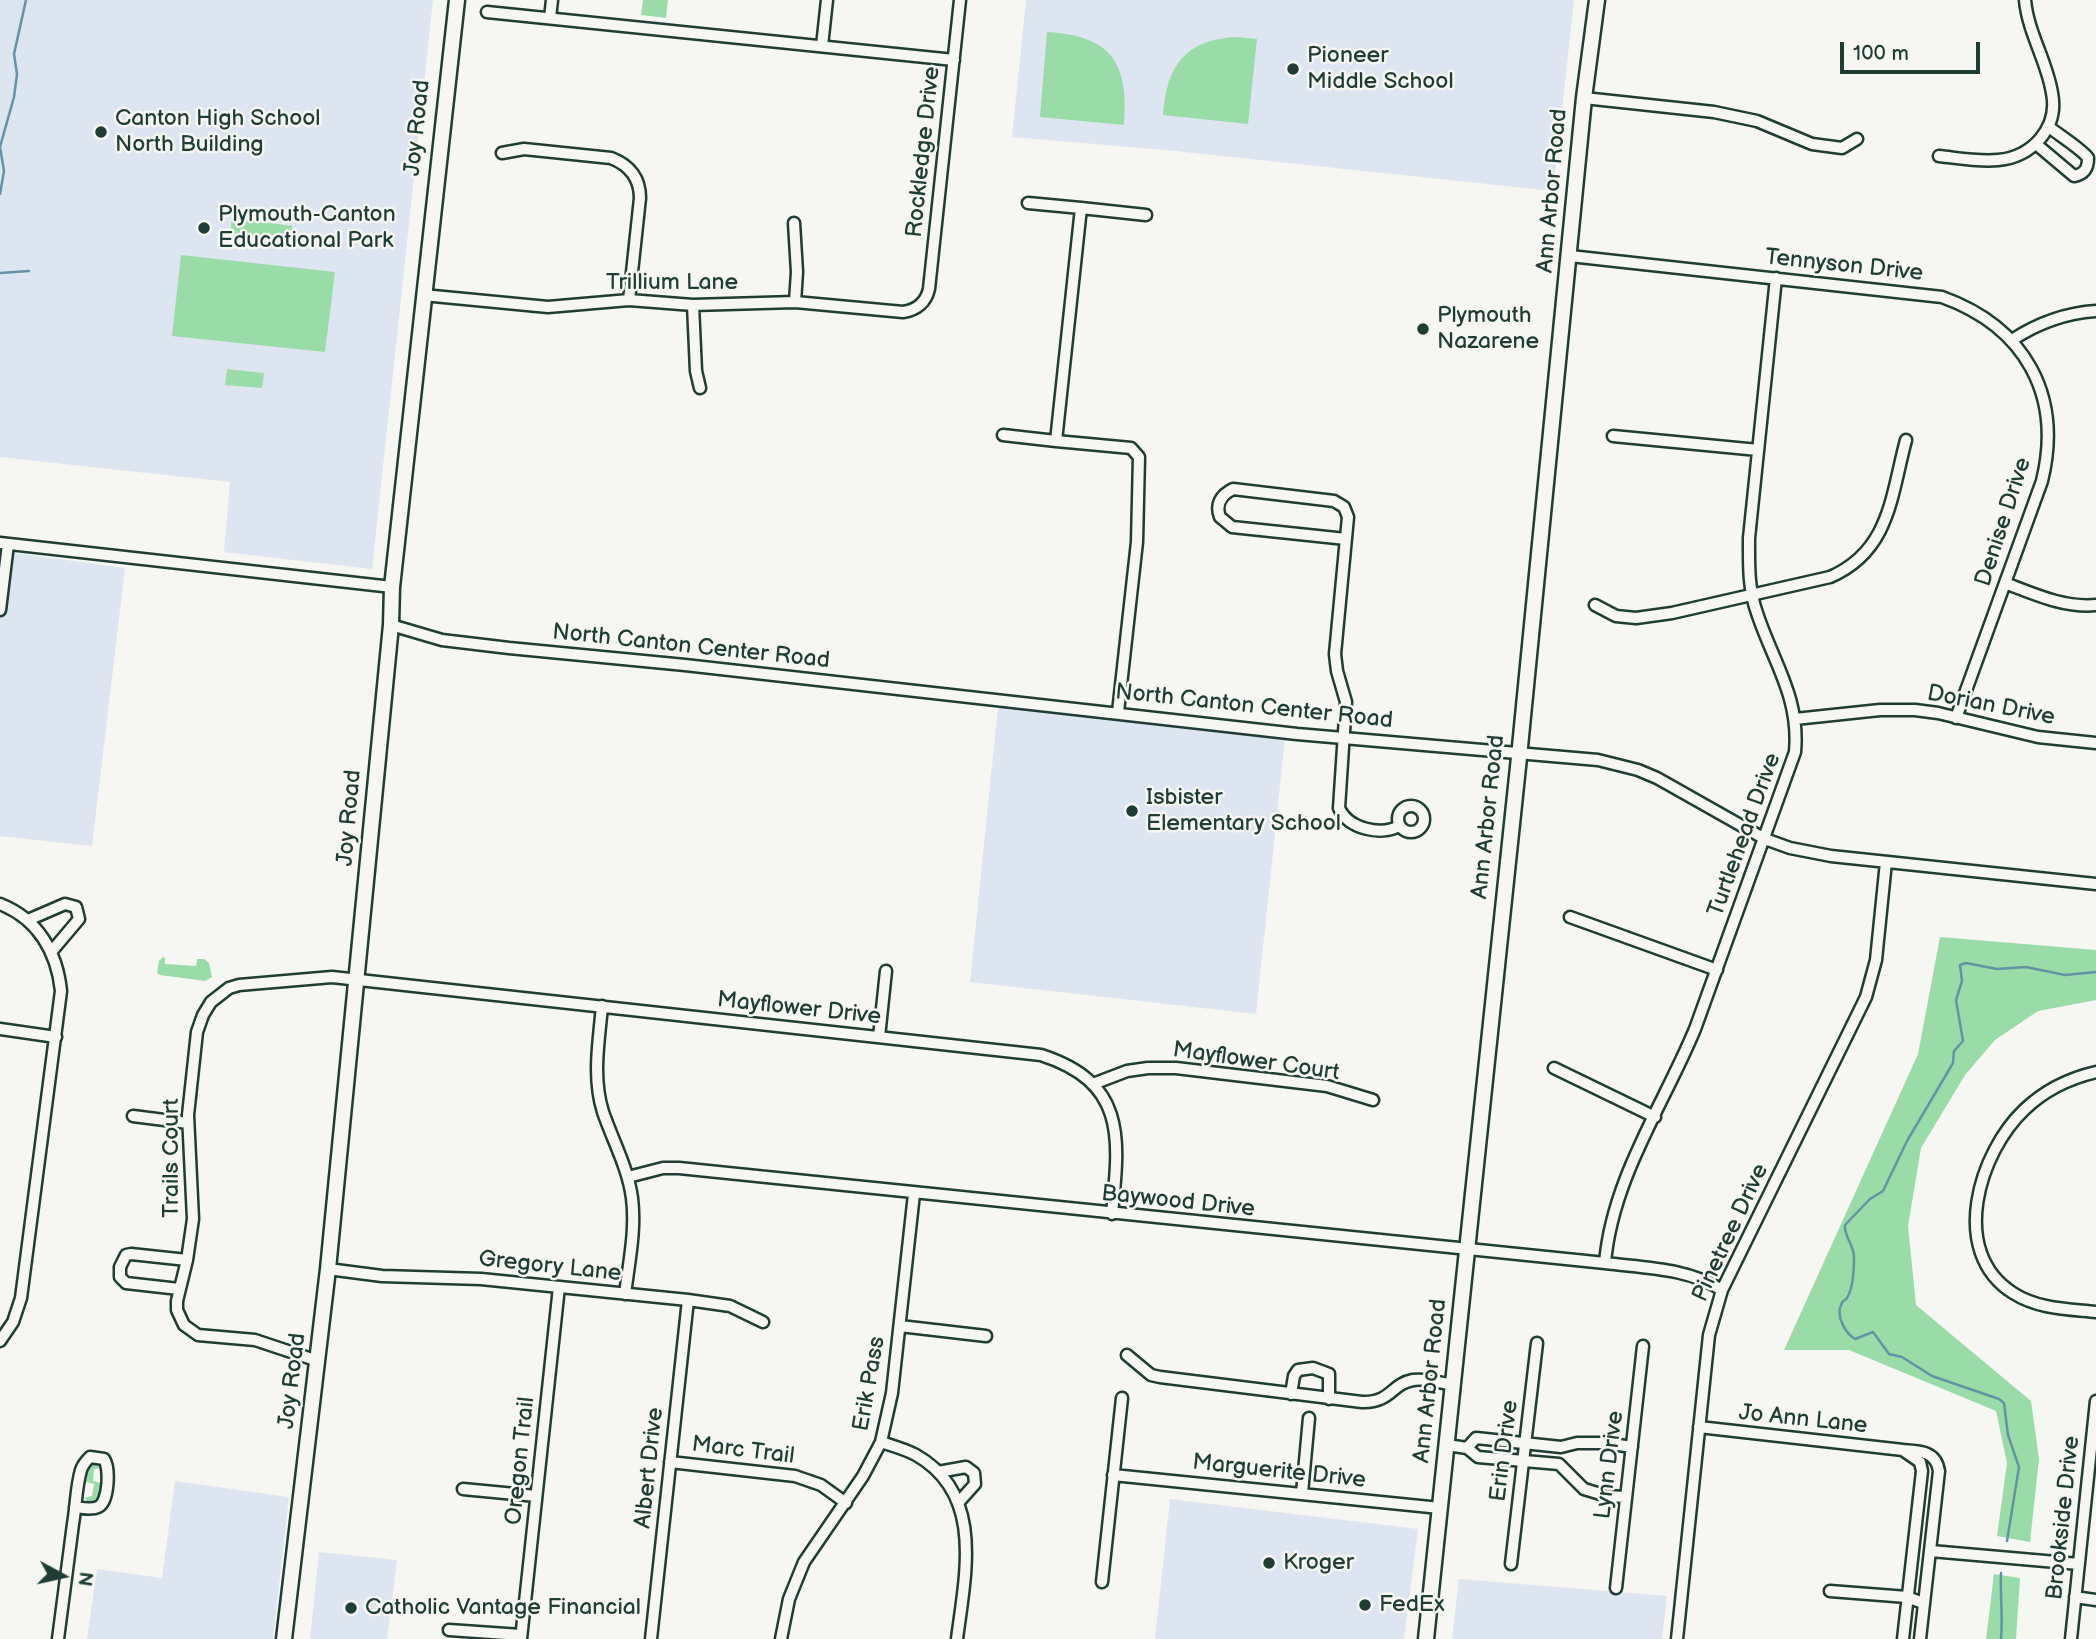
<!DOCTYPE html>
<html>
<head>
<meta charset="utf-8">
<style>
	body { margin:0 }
	#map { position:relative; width:2096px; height:1639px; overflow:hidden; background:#f6f6f2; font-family:"Balsamiq Sans",sans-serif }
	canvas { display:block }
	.north { position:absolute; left:28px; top:1541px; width:70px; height:70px; -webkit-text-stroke:5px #f6f6f2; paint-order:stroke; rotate:98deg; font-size:19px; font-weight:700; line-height:28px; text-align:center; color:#1f3d34 }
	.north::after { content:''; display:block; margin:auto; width:24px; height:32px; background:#1f3d34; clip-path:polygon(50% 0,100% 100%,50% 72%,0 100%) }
	.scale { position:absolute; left:1840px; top:42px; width:140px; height:32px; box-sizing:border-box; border:4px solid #1f3d34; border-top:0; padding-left:9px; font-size:21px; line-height:24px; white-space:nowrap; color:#1f3d34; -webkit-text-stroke:5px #f6f6f2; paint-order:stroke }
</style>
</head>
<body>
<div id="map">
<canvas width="2096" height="1639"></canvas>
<div class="north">N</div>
<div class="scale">100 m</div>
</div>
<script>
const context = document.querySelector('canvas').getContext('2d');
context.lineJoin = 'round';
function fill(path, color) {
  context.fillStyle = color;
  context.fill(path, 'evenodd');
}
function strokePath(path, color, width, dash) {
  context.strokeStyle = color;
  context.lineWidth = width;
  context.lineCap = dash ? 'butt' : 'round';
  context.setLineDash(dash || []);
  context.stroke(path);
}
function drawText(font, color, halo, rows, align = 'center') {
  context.font = font + ' "Balsamiq Sans",sans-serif';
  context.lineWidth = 5;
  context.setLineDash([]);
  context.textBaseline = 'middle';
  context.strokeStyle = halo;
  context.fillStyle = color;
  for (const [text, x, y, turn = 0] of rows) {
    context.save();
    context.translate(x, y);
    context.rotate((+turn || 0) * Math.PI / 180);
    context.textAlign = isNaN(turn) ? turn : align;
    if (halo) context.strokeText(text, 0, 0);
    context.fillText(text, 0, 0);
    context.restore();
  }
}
const built = new Path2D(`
	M0 0H433L372 569 224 552 230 482 0 457Z
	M1026 0H1574L1553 191 1166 150 1012 137Z
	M0 551 125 568 92 846 0 836Z
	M998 707 1285 738 1256 1014 970 982Z
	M175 1481 289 1497 273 1639H87L97 1569 162 1578Z
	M1170 1499 1418 1529 1404 1639H1155Z
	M319 1552 397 1560 387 1639H310Z
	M1459 1579 1667 1596 1662 1639H1452Z`);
const green = new Path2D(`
	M643 0H668L666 18 641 15Z
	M1047 32C1112 36 1129 63 1124 125L1040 117Z
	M1236 37 1257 39 1248 124 1163 115C1167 66 1184 40 1236 37Z
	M232 218 292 226 289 242 230 234Z
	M181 255 335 272 325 352 172 336Z
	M227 369 264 373 262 388 225 385Z
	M1940 937 2096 950V1000L2038 1011 1995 1040 1965 1075 1921 1148 1908 1226 1916 1305 2031 1401 2039 1459 2030 1542 1997 1536 2007 1463 1996 1411 1849 1350H1784L1918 1054Z
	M163 957 165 958V964L196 966 197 959H204L209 963 212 977 205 981 160 975 157 973 159 961Z
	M92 1463 100 1464 102 1468 94 1469 93 1481 101 1483 98 1500 90 1503 84 1498 92 1496 94 1484 86 1482 87 1472Z
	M1994 1574 2020 1578 2016 1639H1986Z`);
const stream = new Path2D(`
	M0 194 4 171 0 147 14 97 17 74 14 54 26 0
	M0 273 29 271
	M2007 1541 2019 1467 2008 1435 2004 1403 1999 1399 1932 1376 1902 1357 1889 1354 1873 1332 1855 1339C1845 1333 1836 1316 1841 1305 1844 1297 1845 1303 1848 1296 1853 1287 1854 1267 1854 1257 1854 1245 1844 1237 1845 1225L1870 1199 1883 1191 1907 1141 1953 1063 1954 1051 1963 1041 1956 1000 1962 981 1960 965 1966 963 1997 969 2026 967 2065 975 2096 972
	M2001 1573C2000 1595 2003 1617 2001 1639`);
const street = new Path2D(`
	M487 12 954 60
	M550 18 552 0
	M822 46 827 0
	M1584 98 1714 112 1757 121 1812 144 1842 148 1857 139
	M2036 144 2074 176C2085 174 2088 168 2088 158 2083 150 2059 135 2049 127
	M502 153 524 149 611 158C629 165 640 178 640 198L629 300
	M1939 156C1958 158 1979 162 1998 160 2032 157 2059 128 2052 93 2047 61 2028 33 2025 0
	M1028 203 1081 208
	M794 223 797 272 795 302
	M1570 256 1942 297C2025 327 2063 395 2042 481L1956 718
	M423 295 548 307 629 300 693 305 795 302 903 312C917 310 926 302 929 289L960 0
	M693 305 696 371 700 388
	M2012 340C2038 323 2064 313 2096 311
	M1003 435 1056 441
	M1613 436 1758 450
	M1346 539 1232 527 1220 517C1215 504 1221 495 1233 489L1334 501 1344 507 1348 517 1335 654 1337 671 1346 702 1339 808C1348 829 1381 836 1399 826
	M0 543 392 587
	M2005 583C2034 594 2064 608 2096 605
	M1595 605 1616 616 1636 618 1672 613 1830 577C1890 551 1891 496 1906 440
	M0 610 8 544
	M391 625 442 640 509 648 685 665 1297 734 1598 760 1638 770 1657 778 1765 839 1790 848 1831 856 2096 884
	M1118 712 1137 542 1139 457 1131 448 1056 441 1081 208 1146 215
	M1795 719 1880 710H1915L1938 713 2038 737 2096 743
	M1398 819a13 13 0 1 1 26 0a13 13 0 1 1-26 0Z
	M0 904C38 919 57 952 61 991L21 1298 13 1322 0 1341
	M1570 917 1717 970
	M28 920 65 904 76 907 79 919 52 951
	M602 1006C599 1041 592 1077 603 1112 613 1141 628 1168 632 1198 636 1230 629 1262 625 1294
	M0 1029 56 1037
	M879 1037 886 971
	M1554 1068 1655 1117
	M2096 1072C2070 1078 2045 1090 2025 1109 1979 1152 1948 1252 2013 1293 2038 1309 2067 1309 2096 1312
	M1093 1084 1127 1071 1148 1068H1176L1327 1086 1373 1100
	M133 1116 188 1123
	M628 1177 663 1168H679L1605 1263C1645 1268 1688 1268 1722 1290
	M1605 1263C1612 1179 1663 1106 1695 1029L1795 752C1800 697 1773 662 1757 613 1748 588 1749 564 1749 538L1776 278
	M328 1269 382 1276 481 1279 688 1300 730 1306 763 1322
	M179 1289 126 1283 120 1277V1267L126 1255 131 1254 187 1260
	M900 1326 986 1336
	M1127 1355 1151 1375 1160 1377 1362 1402C1391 1403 1391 1384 1413 1380 1426 1378 1441 1383 1453 1385
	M318 1361 255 1340 198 1335 184 1325 177 1310V1301L187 1260 193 1219 188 1115 197 1032 203 1015 211 1002 229 988 239 985 332 977 1041 1055C1128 1083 1119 1140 1112 1214
	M1291 1394 1294 1376 1298 1370 1313 1368 1329 1374V1399
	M1699 1427 1903 1450C1920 1451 1936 1451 1939 1471L1920 1639
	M881 1442C893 1446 905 1449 916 1455 985 1494 965 1575 957 1639
	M1447 1445 1467 1448 1478 1457 1559 1464 1584 1489 1607 1496 1625 1497
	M1467 1448 1476 1438 1561 1447 1577 1443H1605L1632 1447
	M670 1462 795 1476 821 1485 846 1503
	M938 1472 966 1467 974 1473 975 1484 958 1503
	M1113 1475 1440 1508
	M463 1489 536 1496
	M1302 1493 1309 1418
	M1931 1551 2079 1564
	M1511 1564 1537 1343
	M1102 1582 1122 1398
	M1616 1588 1643 1346
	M1830 1591 1907 1597 1923 1603
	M2075 1597 2096 1600
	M449 1630 521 1635
	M58 1639C63 1601 68 1563 73 1524 76 1507 76 1487 81 1470 83 1464 86 1461 90 1457L104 1459C110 1468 109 1502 98 1507 92 1510 82 1508 75 1507
	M521 1639 559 1287
	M651 1639 688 1300
	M781 1639 789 1599 804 1562 863 1476 881 1442 892 1393 914 1194
	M1677 1639 1709 1335 1722 1290 1866 997 1876 960 1886 862
	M1903 1639 1922 1471 1920 1462 1904 1451
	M2071 1639 2096 1401`);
const secondary = new Path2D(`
	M284 1639 328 1269 391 625 392 587 457 0
	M1426 1639 1518 767 1584 98 1597 0`);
const markers = [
	[1293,69,7,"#1f3d34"],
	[101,132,7,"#1f3d34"],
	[204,228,7,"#1f3d34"],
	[1423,329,7,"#1f3d34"],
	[1132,811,7,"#1f3d34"],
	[1269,1563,7,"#1f3d34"],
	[1365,1605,7,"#1f3d34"],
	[351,1608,7,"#1f3d34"]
];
const poiNames = [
	["Pioneer",1307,56],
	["Middle School",1307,82],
	["Canton High School",115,119],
	["North Building",115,145],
	["Plymouth-Canton",218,215],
	["Educational Park",218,241],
	["Plymouth",1437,316],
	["Nazarene",1437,342],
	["Isbister",1146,798],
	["Elementary School",1146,824],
	["Kroger",1283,1563],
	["FedEx",1379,1605],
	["Catholic Vantage Financial",365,1608]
];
const streetNames = [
	["Joy Road",418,128,-84],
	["Rockledge Drive",924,152,-84],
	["Ann Arbor Road",1553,191,-85],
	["Tennyson Drive",1844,266,6],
	["Trillium Lane",672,283],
	["Denise Drive",2004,522,-72],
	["North Canton Center Road",691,647,6],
	["Dorian Drive",1991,706,11],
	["North Canton Center Road",1254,707,6],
	["Ann Arbor Road",1489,817,-84],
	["Joy Road",350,818,-85],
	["Turtlehead Drive",1745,835,-70],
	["Mayflower Drive",799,1009,6],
	["Mayflower Court",1256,1062,8],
	["Trails Court",172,1158,-90],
	["Baywood Drive",1178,1202,6],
	["Pinetree Drive",1731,1233,-65],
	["Gregory Lane",550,1267,6],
	["Joy Road",293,1381,-83],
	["Ann Arbor Road",1431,1381,-84],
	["Erik Pass",870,1384,-80],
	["Jo Ann Lane",1803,1420,6],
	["Marc Trail",743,1451,7],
	["Erin Drive",1505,1451,-83],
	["Oregon Trail",521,1461,-84],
	["Lynn Drive",1610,1465,-83],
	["Albert Drive",650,1468,-84],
	["Marguerite Drive",1279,1472,6],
	["Brookside Drive",2064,1518,-84]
];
fill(built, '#dde5f0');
fill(green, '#9adca7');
strokePath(stream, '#6493a6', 2.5);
strokePath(street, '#1f3d34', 15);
strokePath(secondary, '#1f3d34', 19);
strokePath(street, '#f6f6f2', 10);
strokePath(secondary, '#f6f6f2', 14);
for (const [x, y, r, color] of markers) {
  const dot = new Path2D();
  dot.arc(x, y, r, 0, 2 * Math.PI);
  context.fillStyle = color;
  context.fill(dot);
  strokePath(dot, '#f6f6f2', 2.5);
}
drawText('23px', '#1f3d34', '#f6f6f2', poiNames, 'left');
drawText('23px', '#1f3d34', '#f6f6f2', streetNames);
</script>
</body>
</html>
